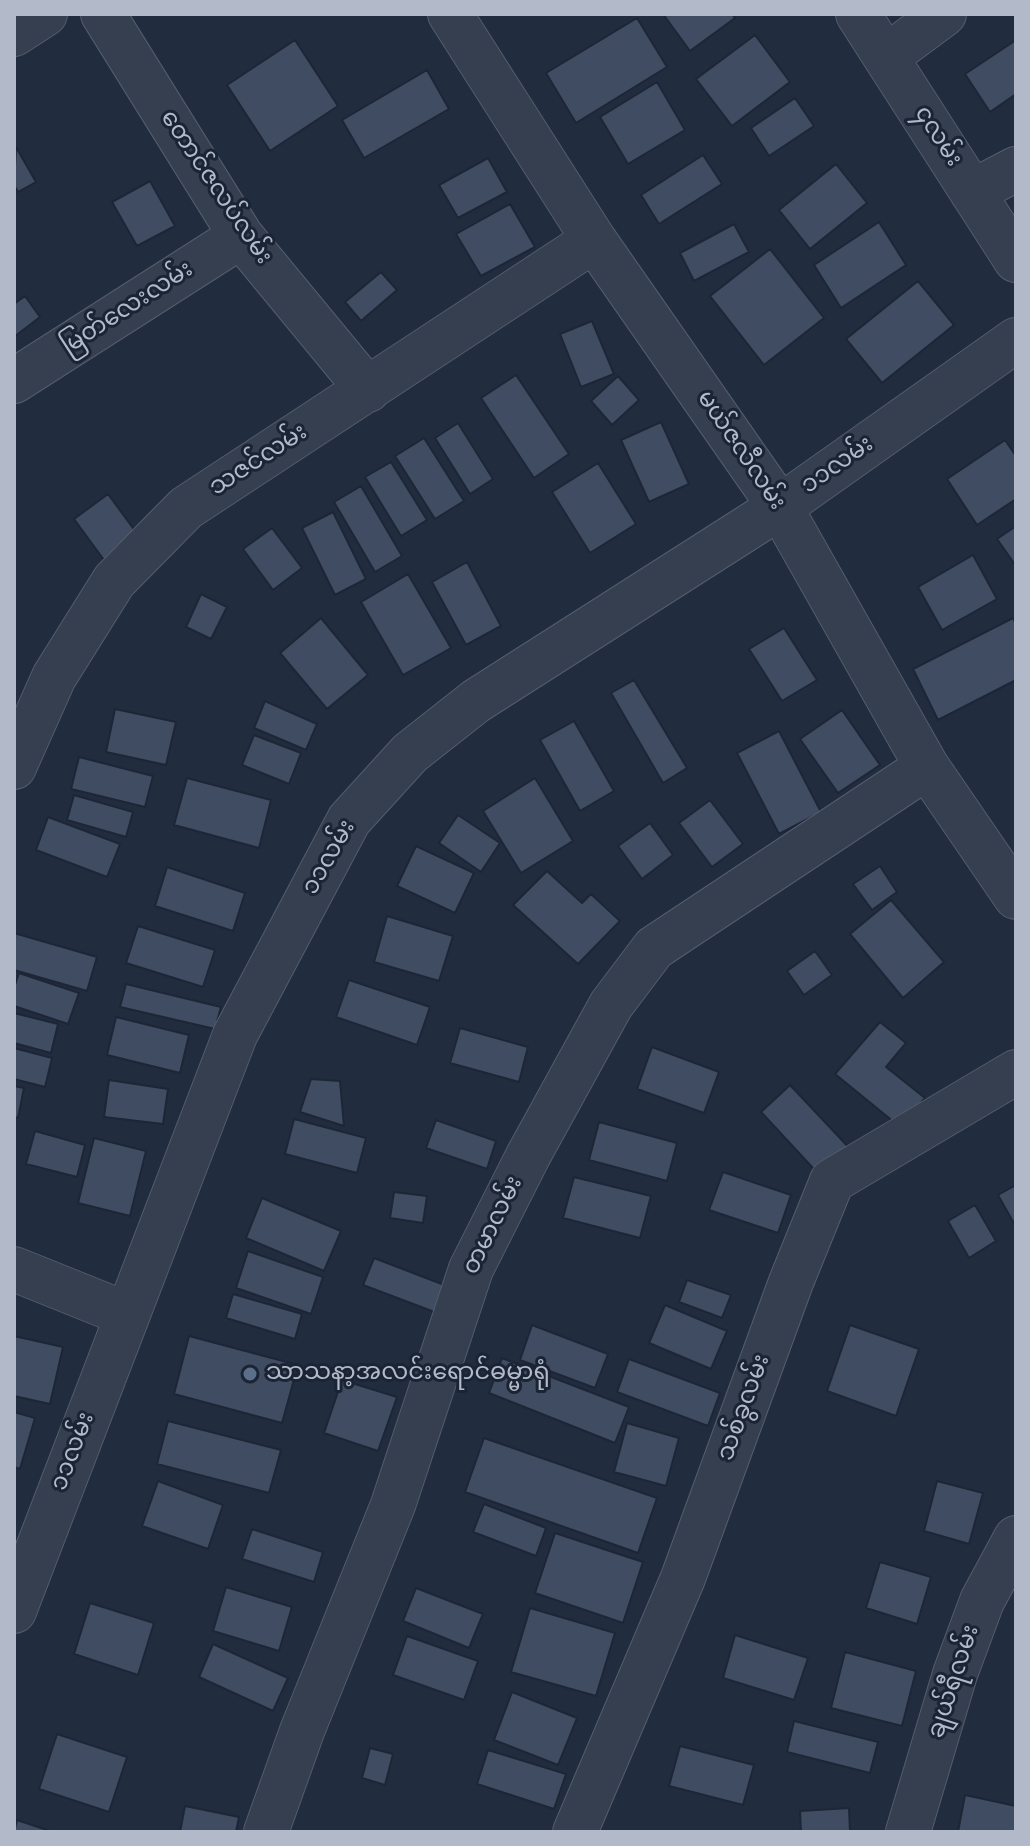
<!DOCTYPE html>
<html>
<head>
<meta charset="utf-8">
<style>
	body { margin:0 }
	#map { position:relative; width:1030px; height:1846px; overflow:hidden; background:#212d3f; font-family:"Source Sans 3",sans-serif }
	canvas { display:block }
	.frame { position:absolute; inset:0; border:16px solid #b2baca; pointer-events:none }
</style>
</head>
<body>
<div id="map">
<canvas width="1030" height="1846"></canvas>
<div class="frame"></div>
</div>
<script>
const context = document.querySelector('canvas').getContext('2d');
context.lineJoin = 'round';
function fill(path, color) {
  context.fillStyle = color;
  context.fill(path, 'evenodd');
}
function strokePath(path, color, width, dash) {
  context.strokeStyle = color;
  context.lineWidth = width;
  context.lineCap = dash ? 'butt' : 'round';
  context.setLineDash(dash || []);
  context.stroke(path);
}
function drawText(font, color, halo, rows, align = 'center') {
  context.font = font + ' "Source Sans 3","Noto Sans Myanmar",sans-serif';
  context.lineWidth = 6;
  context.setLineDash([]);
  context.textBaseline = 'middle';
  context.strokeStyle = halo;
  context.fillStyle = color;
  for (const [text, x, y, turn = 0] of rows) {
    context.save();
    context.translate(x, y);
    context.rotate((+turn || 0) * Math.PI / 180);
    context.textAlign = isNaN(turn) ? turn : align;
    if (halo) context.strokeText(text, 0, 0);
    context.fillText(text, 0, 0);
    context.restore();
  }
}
const building = new Path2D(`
	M663 14H732L735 18 690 51Z
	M637 18 667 67 576 123 546 73Z
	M755 35 790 82 732 126 696 79Z
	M295 40 338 106 270 151 227 85Z
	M1016 40V94L990 112 965 74Z
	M427 70 449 109 364 158 342 120Z
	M657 82 685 130 628 164 600 117Z
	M795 98 814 126 769 156 751 128Z
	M16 147 36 182 18 192 14 185Z
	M703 155 722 184 659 224 641 195Z
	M488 158 507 192 458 218 439 185Z
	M836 164 867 203 810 249 779 210Z
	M150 181 175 226 137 246 112 202Z
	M510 204 535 247 481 276 456 234Z
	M879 222 906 265 841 308 814 265Z
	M734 224 749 252 694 281 680 253Z
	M770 249 824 318 764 365 710 296Z
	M381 272 397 290 361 321 345 302Z
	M918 281 954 325 882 383 846 339Z
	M25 296 40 317 14 337V304Z
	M592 321 614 374 581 387 560 334Z
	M516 375 569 454 534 478 481 398Z
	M618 376 639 400 612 425 591 401Z
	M661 422 689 484 649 502 621 440Z
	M458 423 493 479 470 494 435 438Z
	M424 438 464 501 435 519 395 456Z
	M1005 440 1016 456V499L977 525 947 479Z
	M391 462 427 520 401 536 365 477Z
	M598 463 636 524 590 553 552 492Z
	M361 486 402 556 375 572 334 502Z
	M108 494 138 535 104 560 74 519Z
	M333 512 366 579 335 595 302 528Z
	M1016 526V566L997 539Z
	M272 528 302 568 273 590 243 549Z
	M973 555 997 599 942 630 918 587Z
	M467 562 501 626 466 645 432 582Z
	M408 574 451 648 403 675 361 602Z
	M201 594 227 607 211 639 186 627Z
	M321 618 368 675 327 709 280 653Z
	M1013 618 1016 624V680L938 720 913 669Z
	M784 628 817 680 782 701 749 649Z
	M634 680 687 768 663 783 611 693Z
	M265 701 317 724 306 750 254 728Z
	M115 709 176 722 166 765 106 752Z
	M842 710 880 765 838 793 800 739Z
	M574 721 614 791 580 811 540 740Z
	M779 731 821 812 779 834 737 753Z
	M254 735 301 753 289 784 242 765Z
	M79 757 153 776 145 807 71 789Z
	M187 778 271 800 259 848 174 825Z
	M535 778 573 841 521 873 483 811Z
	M74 795 133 812 126 837 67 820Z
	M710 800 743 844 712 867 679 823Z
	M458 815 500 843 481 872 439 843Z
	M48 817 120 844 107 877 36 850Z
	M650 823 673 855 642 879 618 846Z
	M416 846 474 873 455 913 397 886Z
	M880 866 897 892 872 910 853 884Z
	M167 867 245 893 233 931 155 906Z
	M547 871 582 903 591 894 620 921 578 964 513 905Z
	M891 900 944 962 903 998 850 934Z
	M387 916 453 936 439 981 374 962Z
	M138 926 215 950 203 987 126 963Z
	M14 933 97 957 87 991 14 970Z
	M815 951 832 975 804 995 787 971Z
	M19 973 79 993 68 1024 14 1006V988Z
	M349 980 430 1007 417 1045 336 1017Z
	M126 984 221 1007 215 1029 120 1007Z
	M14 1013 58 1024 51 1053 14 1043Z
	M116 1017 189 1035 180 1073 107 1055Z
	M880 1022 906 1043 886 1067 925 1098 900 1127 835 1074Z
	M460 1028 528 1047 519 1082 450 1063Z
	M652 1047 719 1072 704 1113 637 1089Z
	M14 1048 52 1058 45 1087 14 1079Z
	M311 1079 340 1081 344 1126 300 1112Z
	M109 1080 168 1089 163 1124 104 1117Z
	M790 1085 855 1154 825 1181 761 1112Z
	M14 1086 24 1088 18 1118 14 1117Z
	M294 1119 366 1138 357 1173 285 1154Z
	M436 1120 496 1141 487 1169 426 1148Z
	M599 1122 677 1143 667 1181 589 1160Z
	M35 1131 85 1145 77 1177 26 1164Z
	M94 1138 146 1151 130 1216 78 1203Z
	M723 1172 791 1195 778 1233 709 1210Z
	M574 1177 651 1196 640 1238 563 1218Z
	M1016 1185V1227L998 1195Z
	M394 1192 427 1196 423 1223 390 1218Z
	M262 1198 341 1231 324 1271 246 1238Z
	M975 1205 996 1241 969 1258 948 1221Z
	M248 1251 323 1277 311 1314 236 1288Z
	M374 1258 447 1286 437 1313 363 1285Z
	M687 1280 731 1295 722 1318 679 1302Z
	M233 1294 302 1314 295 1339 226 1318Z
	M665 1305 727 1331 711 1369 649 1343Z
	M532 1325 608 1354 595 1388 520 1360Z
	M850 1325 919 1349 896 1416 827 1391Z
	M14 1336 63 1347 50 1404 14 1396Z
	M189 1336 298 1365 282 1423 174 1394Z
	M502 1358 629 1407 615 1443 489 1393Z
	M629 1359 720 1393 708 1426 617 1392Z
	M342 1380 397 1397 378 1451 324 1433Z
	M14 1412 35 1418 20 1469 14 1467Z
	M168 1421 281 1450 269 1493 157 1464Z
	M627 1423 679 1438 666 1486 614 1472Z
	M484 1438 657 1498 638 1553 465 1492Z
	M158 1481 223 1505 208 1549 142 1526Z
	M937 1481 983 1493 969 1544 924 1531Z
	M484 1504 546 1528 536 1556 473 1532Z
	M252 1529 323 1552 314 1582 242 1559Z
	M555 1533 643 1562 623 1623 535 1593Z
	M880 1562 931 1577 917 1624 866 1608Z
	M226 1587 292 1607 279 1651 213 1631Z
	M416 1588 483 1614 469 1648 403 1621Z
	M90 1603 154 1623 138 1675 74 1654Z
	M530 1608 615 1633 596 1696 511 1672Z
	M735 1635 808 1658 794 1700 723 1678Z
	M407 1636 478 1661 464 1700 393 1675Z
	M213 1644 288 1678 273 1711 199 1677Z
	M845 1652 916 1671 902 1726 831 1708Z
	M512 1692 577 1718 558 1765 494 1740Z
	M794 1721 878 1742 870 1773 787 1752Z
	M57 1734 127 1757 109 1812 39 1789Z
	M680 1746 754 1765 743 1805 669 1786Z
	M370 1748 393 1754 385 1785 362 1778Z
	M488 1750 566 1774 554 1809 477 1784Z
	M965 1795 1016 1806V1832H958Z
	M185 1806 239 1817 236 1832H180Z
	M849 1808 850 1832H801L800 1811Z
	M17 1820 53 1832H14Z`);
const minor = new Path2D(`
	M103 14 241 236 368 390
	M450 14 594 240 780 507 927 767 1016 897
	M858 14 1016 260
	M14 34 45 14
	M886 57 944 14
	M972 192 1016 169
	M14 381 241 236
	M14 767 54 677 114 581 186 508 594 240
	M14 1269 126 1314
	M14 1611 235 1035 349 820 410 753 476 701 780 507 1016 340
	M266 1832 302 1731 393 1505 471 1269 528 1156 611 1005 654 948 927 767
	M575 1832 683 1578 791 1282 832 1181 1016 1072
	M908 1832 955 1674 982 1601 1016 1538`);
const markers = [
	[250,1374,8,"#5c6f8a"]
];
const streetNames = [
	["၄လမ်း",937,137,57],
	["တောင်ဇလပ်လမ်း",215,188,56],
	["မြတ်လေးလမ်း",128,309,-33],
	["မယ်ဇလီလမ်း",740,451,56],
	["သဇင်လမ်း",259,461,-33],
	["၁၁လမ်း",838,466,-35],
	["၁၁လမ်း",330,858,-60],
	["တမာလမ်း",494,1226,-64],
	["သစ်ခွလမ်း",745,1408,-70],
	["၁၁လမ်း",74,1452,-69],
	["ချယ်ရီလမ်း",955,1682,-72]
];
const poiNames = [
	["သာသနာ့အလင်းရောင်ဓမ္မာရုံ",266,1374]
];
fill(building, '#404c61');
strokePath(building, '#1d2636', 2);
strokePath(minor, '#545d6d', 46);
strokePath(minor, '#363f4f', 44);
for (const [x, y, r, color] of markers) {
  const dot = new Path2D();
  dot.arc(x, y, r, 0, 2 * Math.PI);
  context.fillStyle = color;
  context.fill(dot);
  strokePath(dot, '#1b2434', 3);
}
drawText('24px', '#b2baca', '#1b2434', streetNames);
drawText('24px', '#b2baca', '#1b2434', poiNames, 'left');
</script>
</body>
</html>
